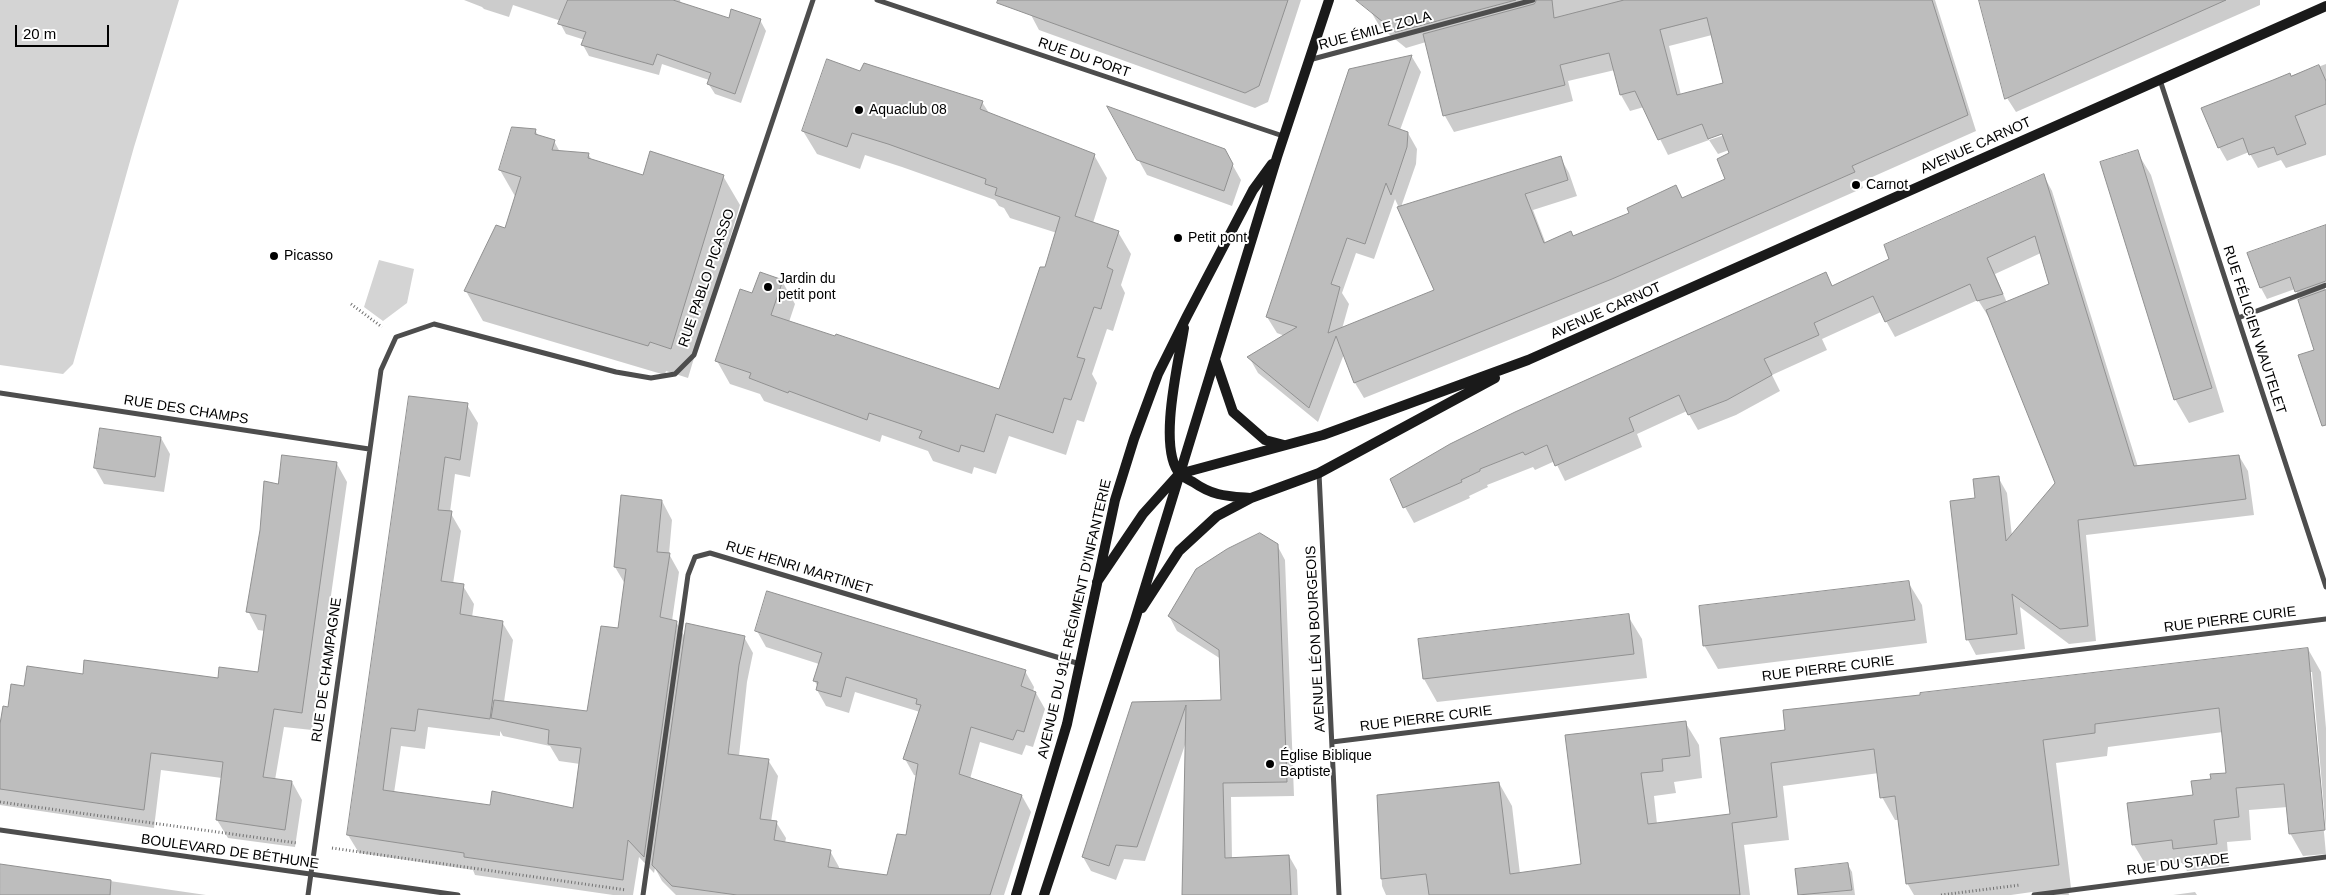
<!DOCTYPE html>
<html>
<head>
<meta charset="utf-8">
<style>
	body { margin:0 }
	#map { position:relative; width:2326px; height:895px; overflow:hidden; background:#fff; font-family:Helvetica,sans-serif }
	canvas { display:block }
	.scale { position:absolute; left:15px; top:25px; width:94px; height:22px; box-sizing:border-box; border:2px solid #000; border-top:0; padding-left:6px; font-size:15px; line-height:18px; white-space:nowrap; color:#000; -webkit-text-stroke:4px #fff; paint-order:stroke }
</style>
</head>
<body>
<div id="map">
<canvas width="2326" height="895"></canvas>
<div class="scale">20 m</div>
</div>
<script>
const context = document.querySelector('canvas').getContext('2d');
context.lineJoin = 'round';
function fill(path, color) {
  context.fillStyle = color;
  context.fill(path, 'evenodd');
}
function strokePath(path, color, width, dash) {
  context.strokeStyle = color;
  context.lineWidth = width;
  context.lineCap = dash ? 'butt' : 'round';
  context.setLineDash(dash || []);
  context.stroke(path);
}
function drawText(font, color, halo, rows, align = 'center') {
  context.font = font + ' Helvetica,sans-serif';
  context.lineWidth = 4;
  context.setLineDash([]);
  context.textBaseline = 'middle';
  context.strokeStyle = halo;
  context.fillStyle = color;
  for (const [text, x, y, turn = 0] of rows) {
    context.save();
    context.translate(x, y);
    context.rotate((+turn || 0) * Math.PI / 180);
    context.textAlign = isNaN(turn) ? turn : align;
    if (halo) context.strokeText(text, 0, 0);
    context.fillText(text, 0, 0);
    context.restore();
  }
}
const green = new Path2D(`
	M0 0H179L134 147 73 364 63 374 0 365Z
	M379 260 414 269 407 303 383 321 364 307Z`);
const shadow = new Path2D(`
	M464 0H680L681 4 730 20H760L766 31 741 103 715 94 708 83 709 80 662 64 659 75 589 56 583 45 585 40 566 34 560 23 561 21 513 5 509 17 484 9 482 7Z
	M1036 0H1301L1268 102 1255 108 1039 30 1031 15Z
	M1374 0H1935L1976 131 1861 182 1863 188 1621 295 1364 398 1355 383 1344 354 1318 422 1258 373 1249 357 1285 336 1277 333 1267 317 1350 70 1412 57 1421 72 1400 130 1408 133 1417 149 1416 164 1401 207 1560 157 1569 173 1577 196 1533 210 1546 244 1573 238 1631 214 1676 187 1683 199 1727 179 1731 154 1729 150 1718 154 1709 140 1668 155 1644 107 1630 111 1621 95 1615 70 1568 81 1573 101 1454 132 1445 116 1426 42 1406 48 1380 27 1370 10ZM1712 35 1724 84 1681 95 1669 46ZM1727 131 1728 134 1709 140V137ZM1395 199 1436 290 1342 329 1349 304 1342 293 1356 253 1374 259Z
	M1981 0H2260V5L2016 112 2007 98Z
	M2326 64V155L2286 168 2281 160 2258 168 2249 152 2227 161 2219 147 2291 77Z
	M861 72 982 102 989 113 1094 155 1107 178 1093 223 1118 232 1131 254 1121 285 1125 293 1113 331 1107 329 1092 374 1097 383 1084 422 1077 420 1066 455 1009 436 996 474 974 467 972 474 933 461 928 451 882 435 880 442 764 401 760 394 730 384 717 361 753 295 782 281 795 304 789 322 999 391 1046 268 1057 233 1010 218 1004 208 999 206 995 200 902 167 865 155 860 169 817 154 803 131Z
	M1110 109 1224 150 1241 180 1232 206 1147 175Z
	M535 130 539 137 554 141 560 152 588 154 592 160 644 177 723 176 740 205 688 378 666 371 665 375 483 321 466 291 506 230 516 198 500 170Z
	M2137 152 2151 175 2224 412 2189 423 2175 399Z
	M2044 176 2052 191 2138 467 2239 456 2248 471 2254 515 2086 535 2096 641 2069 644 2020 607 2025 649 1976 655 1968 640 1977 499 1998 477 2007 493 2012 536 2056 483 1989 315 1988 316 1978 300 1895 337 1881 312 1822 339 1827 350 1772 375 1780 391 1736 415 1698 430 1687 411 1637 434 1642 447 1565 481 1555 461 1535 470 1533 467 1487 485 1488 487 1469 496 1470 498 1414 523 1405 507 1391 480 1825 274 1832 287 1891 260ZM2041 253 2050 284 2007 303 1995 274Z
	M2326 227 2325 278 2326 416 2316 351 2301 300 2295 289 2267 299 2261 288Z
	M410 397 467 405 478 423 470 477 455 474 450 512 461 531 453 584 463 586 474 604 472 617 502 622 513 640 504 702 588 713 619 629 625 584 615 567 662 501 672 520 669 554 679 572 672 621 676 622 685 637H744L753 653 747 682 739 756 768 760 778 776 771 822H776L786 838 785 843 830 851 839 867V870L887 884 907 836 917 776 914 775 905 759 920 712 855 692 849 713 826 706 817 690 818 687 814 680 819 664 766 647 757 631 1025 671 1034 687 1033 692 1036 693 1045 709 1033 747 1026 745 1022 755 980 742 970 779 1022 796 1031 812 1004 895H676L662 881 655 868 654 873 639 857 633 895H613L475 875 473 870 359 853 348 835ZM428 727 500 736V731L503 736 550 746 559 761 580 764 574 809 491 807 394 793 401 746 425 749Z
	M161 438 170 454 164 492 104 484 95 468Z
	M337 464 347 482 312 730 284 727 275 780 292 782 302 800 295 847 228 838 217 820 222 778 161 770 154 828 0 805V732L9 709 25 687 85 676 219 679 259 674 265 631 258 630 248 611 279 485Z
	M1277 545 1285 560 1294 796 1231 797 1232 859 1289 856 1297 870 1298 895H1186V742L1145 861 1124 859 1116 880 1091 871 1083 857 1133 704 1222 701 1221 659 1177 631 1169 616Z
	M1908 582 1922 605 1927 643 1718 669 1704 645Z
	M1628 616 1642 639 1647 678 1437 702 1424 679 1419 640Z
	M2308 649 2321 672 2326 728V830L2312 672H2309L2326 854 2303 856 2290 833 2288 807 2249 810 2251 840 2227 842 2229 866 2187 871 2182 863 2147 867 2134 845 2212 780 2227 774 2223 732 2108 747 2107 756 2056 763 2071 888H2068L2069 895H2033L2032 892 2011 895H1914L1907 883 1899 820H1895L1882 797 1879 773 1783 786 1789 840 1744 845 1750 895H1386L1382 886 1378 796 1499 783 1512 806 1520 874 1582 865 1567 736 1685 722 1699 745 1702 778 1674 782 1676 793 1654 796 1657 824 1731 815 1787 731 1922 696Z
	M0 865 206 895H0Z
	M1848 865 1852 872 1855 895H1800Z
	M2195 892 2197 895H2173Z`);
const building = new Path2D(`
	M568 0H673L729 18 731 9 761 19 735 94 707 84 711 73 657 54 653 65 581 45 586 32 558 24Z
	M998 0H1288L1259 86 1245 93 997 3Z
	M1356 0H1516L1396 32Z
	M1537 0H1552L1554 18 1624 0H1932L1968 115 1852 166 1855 172 1612 279 1354 383 1336 336 1309 408 1247 357 1297 327 1266 317 1349 69 1412 55 1388 125 1408 132 1407 147 1391 195 1386 183 1365 244 1347 238 1331 284 1340 287 1328 333 1434 290 1397 207 1561 156 1568 180 1525 194 1544 243 1571 231 1573 236 1629 213 1627 208 1676 185 1682 198 1725 179 1717 159 1729 153 1722 134 1708 139 1702 124 1658 140 1635 91 1620 95 1609 53 1560 65 1565 85 1443 116 1423 34 1534 4ZM1707 18 1723 83 1677 95 1660 30Z
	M1979 0H2226L2005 99Z
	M827 59 860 71 864 63 983 101 980 109 1095 154 1075 216 1119 231 1107 267 1113 270 1101 309 1094 307 1077 357 1085 359 1071 400 1064 398 1053 433 996 414 984 452 961 445 959 452 919 438 922 431 869 413 867 420 789 391 788 393 749 378 751 373 715 361 740 289 752 293 760 272 783 280 771 315 835 336 836 334 999 389 1040 267H1045L1060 217 995 195 997 188 985 184 986 179 888 144 852 133 847 147 802 131Z
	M2319 65 2326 81V104L2295 116 2306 144 2277 155 2274 147 2249 155 2243 138 2218 148 2201 108 2273 80 2290 73 2291 76Z
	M1107 106 1225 149 1233 164 1224 191 1137 160Z
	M512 127 536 129 535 134 555 140 552 150 589 153 588 158 643 175 650 151 724 175 671 349 650 342 648 346 464 291 496 225 505 228 521 177 499 170Z
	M2138 150 2212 388 2174 400 2100 162Z
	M2044 174 2134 466 2239 455 2246 499 2078 520 2088 626 2060 629 2012 594 2017 634 1966 640 1950 501 1975 498 1973 479 1999 476 2006 541 2055 483 1986 310 2049 284 2035 236 1987 258 2003 294 1977 301 1970 284 1885 322 1873 296 1814 323 1819 335 1764 359 1772 375 1727 400 1688 415 1679 395 1629 418 1634 431 1555 466 1547 445 1525 455 1523 452 1480 469V471L1461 480 1462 482 1403 508 1390 479 1450 444 1515 412 1826 272 1832 286 1889 259 1884 245Z
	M2326 225V281L2295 292 2290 277 2260 288 2247 253Z
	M2326 290V425L2322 426 2298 355 2314 350 2298 300Z
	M409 396 468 403 460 460 445 457 438 510 452 511 441 581 464 584 460 614 503 621 490 719 418 709 415 731 391 728 383 790 490 805 492 791 573 808 581 748 548 744 549 730 491 718 494 700 587 711 601 626 618 628 626 569 614 567 621 495 662 500 657 552 670 553 660 617 677 621 644 857 628 840 623 880 464 857V853L347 835Z
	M100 428 161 437 155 477 94 468Z
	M282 455 337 462 302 713 274 709 263 777 292 781 285 830 216 820 223 762 151 753 144 810 0 789V724L3 706 8 707 11 684 24 686 27 666 83 674 84 660 218 678 219 667 258 672 266 615 246 612 260 530 264 481 278 484Z
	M1260 533 1278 544 1287 782 1223 783 1225 858 1289 855 1291 895H1182L1186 705 1137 847 1116 845 1109 866 1082 857 1132 702 1221 700 1219 650 1168 616 1196 569 1227 549Z
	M1909 581 1915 620 1703 646 1699 606Z
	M767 591 1026 670 1021 686 1036 692 1024 732 1017 730 1013 740 971 727 959 774 1022 795 990 895H737L672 886 652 865 686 623 745 636 739 665 728 754 769 759 760 819 777 821 774 840 831 850 828 867 887 875 897 834 906 835 918 764 903 759 921 705 916 704 917 699 846 677 841 697 816 690 818 682 813 681 822 653 755 631Z
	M1629 614 1634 654 1423 679 1418 639Z
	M2308 648 2325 830 2289 834 2284 784 2236 788 2239 817 2214 820 2217 844 2173 849 2172 840 2132 845 2127 803 2193 795 2191 781 2211 779 2210 774 2226 773 2219 708 2095 724V733L2043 740 2059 865 1906 884 1895 796 1880 798 1874 749 1771 763 1777 817 1732 823 1740 895H1429L1426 874 1381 879 1377 795 1499 782 1510 874 1581 864 1565 735 1686 721 1690 756 1662 759 1663 771 1641 773 1648 824 1730 814 1720 738 1785 730 1783 710 1920 695V693Z
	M1848 863 1852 890 1798 895 1795 869Z
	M0 864 111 880 110 895H0Z`);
const path = new Path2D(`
	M351 304 382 327
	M0 802 297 843
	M332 848 626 890
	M1941 895 2020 885`);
const minor = new Path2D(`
	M877 0 1283 136
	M1309 60 1533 0
	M2160 80 2326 587
	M2238 318 2326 285
	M0 393 369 449
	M1319 473 1339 895
	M1332 742 2326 619
	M0 830 458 895
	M308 895 381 370 396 337 434 324 616 372 651 378 675 374 694 355 813 0
	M643 895 688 575 695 557 710 553 1080 664
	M2034 895 2326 857`);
const secondary = new Path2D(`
	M1184 328C1179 360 1157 449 1180 474 1183 477 1189 480 1193 482 1213 496 1226 496 1250 498
	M1215 359 1233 412 1265 440 1284 445
	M1097 582 1143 514 1179 474 1323 435 1528 360 2326 6
	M1142 608 1179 551 1217 516 1251 498 1319 473 1495 378
	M1016 895 1067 724 1115 500 1134 439 1158 374 1187 316 1253 190 1272 164
	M1044 895 1135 620 1277 157 1329 0`);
const markers = [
	[859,110,5,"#000"],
	[1856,185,5,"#000"],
	[1178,238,5,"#000"],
	[274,256,5,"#000"],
	[768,287,5,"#000"],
	[1270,764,5,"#000"]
];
const streetNames = [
	["RUE ÉMILE ZOLA",1375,31,-15],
	["RUE DU PORT",1084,58,19],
	["AVENUE CARNOT",1976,146,-24],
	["RUE PABLO PICASSO",707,278,-71],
	["AVENUE CARNOT",1606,311,-24],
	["RUE FÉLICIEN WAUTELET",2254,330,72],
	["RUE DES CHAMPS",186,410,9],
	["RUE HENRI MARTINET",799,568,17],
	["AVENUE DU 91E RÉGIMENT D'INFANTERIE",1075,619,-77],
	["RUE PIERRE CURIE",2230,620,-7],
	["AVENUE LÉON BOURGEOIS",1316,639,-93],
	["RUE PIERRE CURIE",1828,669,-7],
	["RUE DE CHAMPAGNE",327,670,-82],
	["RUE PIERRE CURIE",1426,719,-7],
	["BOULEVARD DE BÉTHUNE",230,852,8],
	["RUE DU STADE",2178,865,-7]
];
const poiNames = [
	["Aquaclub 08",869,110],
	["Carnot",1866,185],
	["Petit pont",1188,238],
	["Picasso",284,256],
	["Jardin du",778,279],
	["petit pont",778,295],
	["Église Biblique",1280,756],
	["Baptiste",1280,772]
];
fill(green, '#d4d4d4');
fill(shadow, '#0003');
fill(building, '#bdbdbd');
strokePath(building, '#919191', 1);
strokePath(path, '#6f6f6f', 3, [1, 2.5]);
strokePath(minor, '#4d4d4d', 5);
strokePath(secondary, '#1a1a1a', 10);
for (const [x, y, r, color] of markers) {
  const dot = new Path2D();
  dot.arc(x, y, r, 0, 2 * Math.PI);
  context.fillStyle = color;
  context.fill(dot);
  strokePath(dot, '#fff', 2);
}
drawText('14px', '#000', '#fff', streetNames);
drawText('14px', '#000', '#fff', poiNames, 'left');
</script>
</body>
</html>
